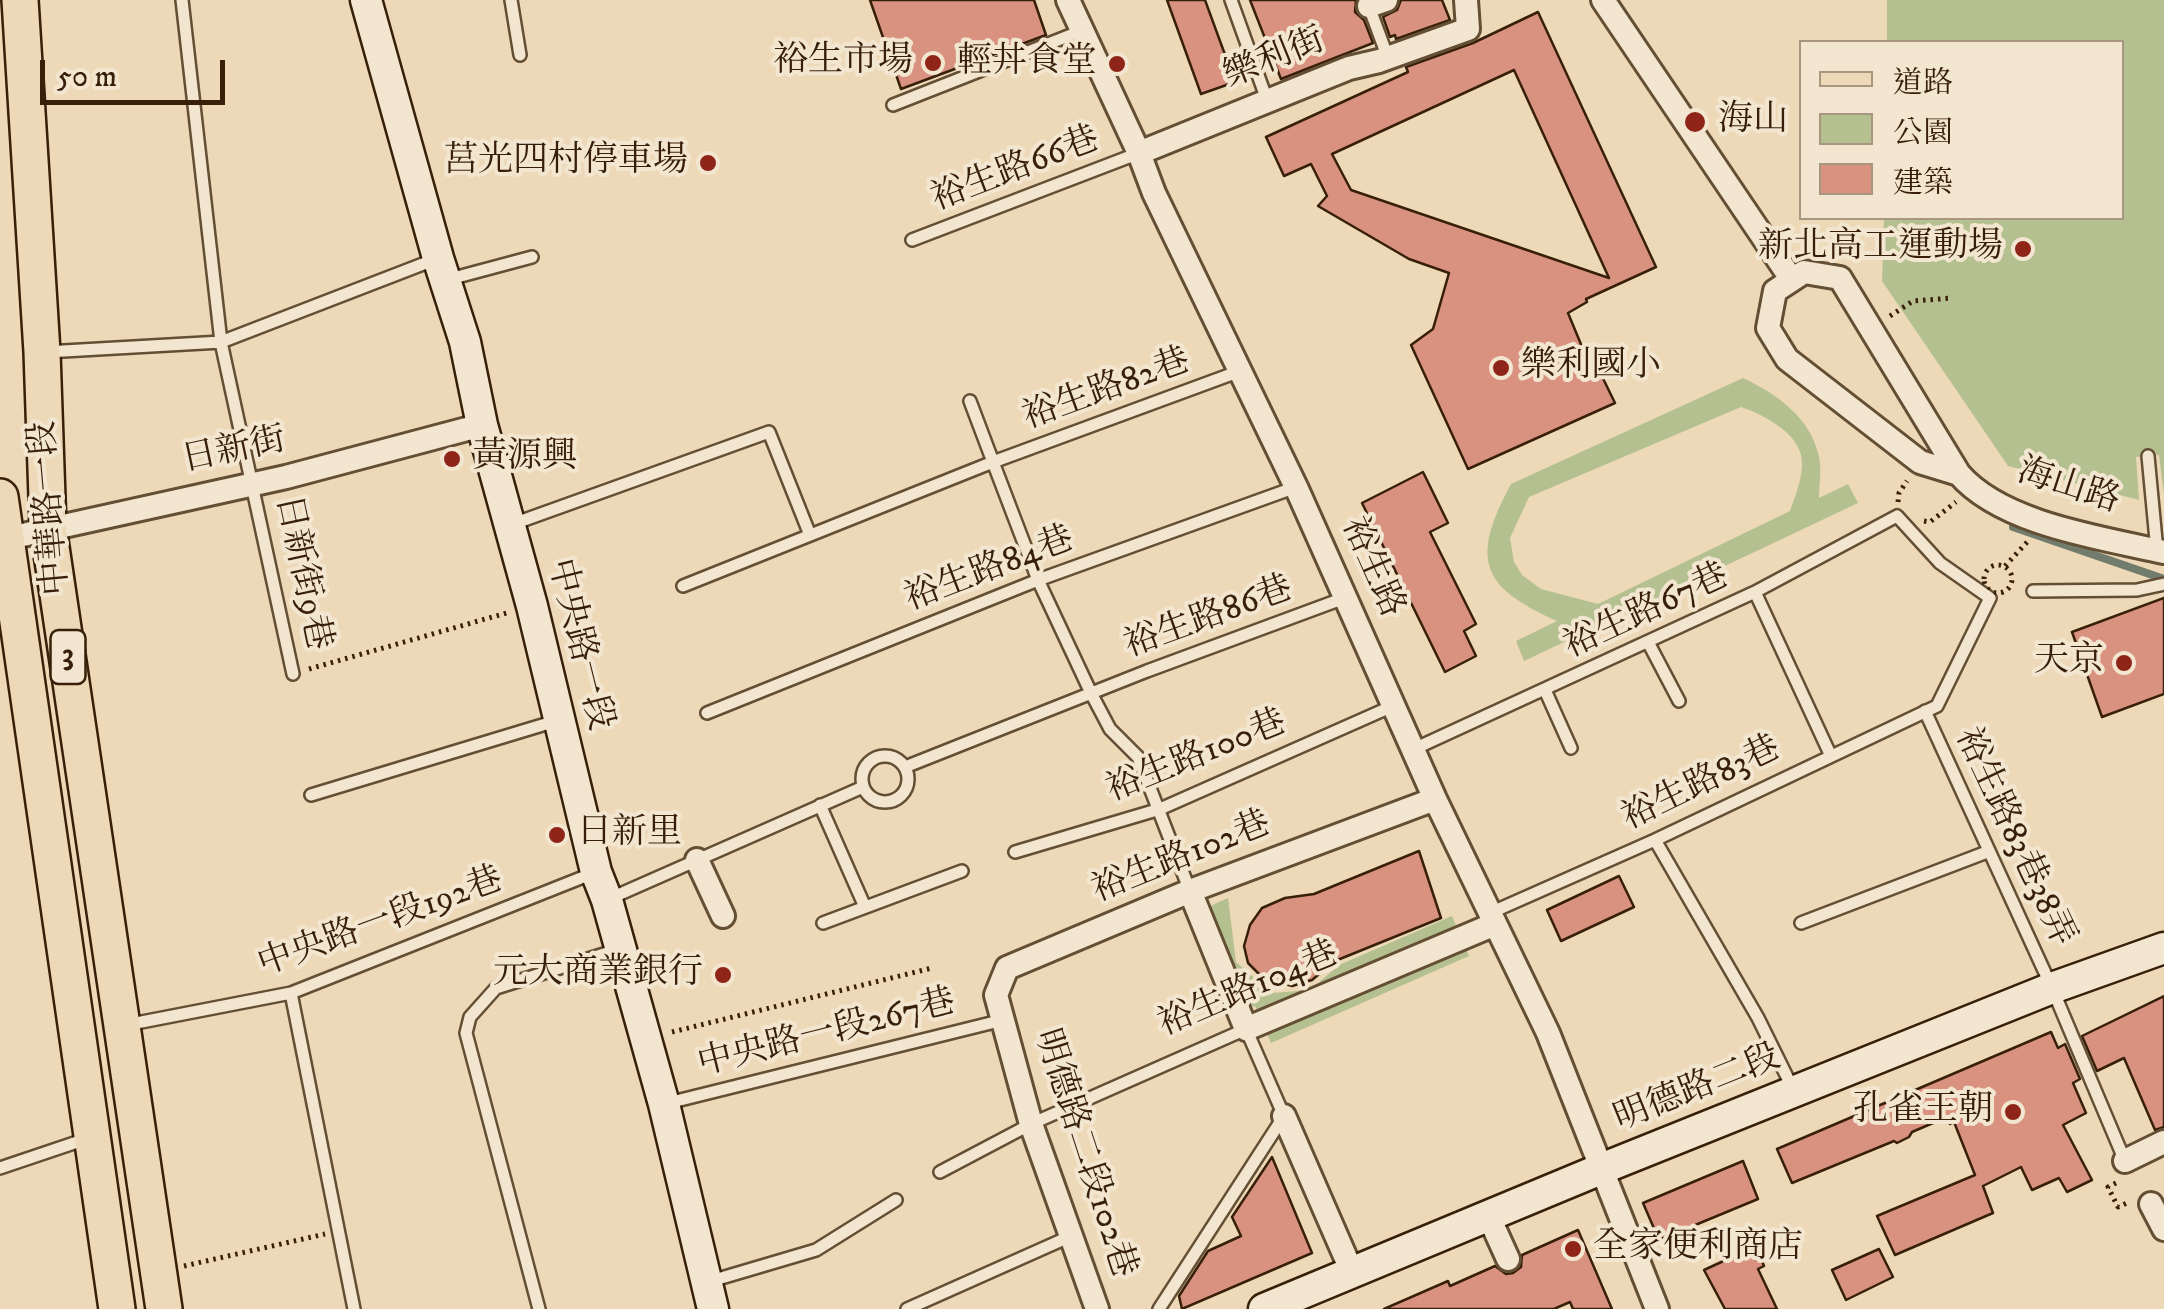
<!DOCTYPE html>
<html>
<head>
<meta charset="utf-8">
<style>
	body { margin:0 }
	#map { position:relative; width:2164px; height:1309px; overflow:hidden; background:#edd9b7; font-family:"IM FELL DW Pica","Noto Serif TC",serif }
	canvas { display:block }
	.legend { position:absolute; left:1799px; top:40px; width:325px; height:180px; box-sizing:border-box; background:#f3e6d0; border:2px solid #a89680; margin:0; padding:12px 18px; list-style:none; font-size:30px; color:#371f09 }
	.legend li { display:flex; align-items:center; gap:20px; height:50px }
	.legend b { width:50px; border:2px solid #a89680 }
	.scale { position:absolute; left:40px; top:60px; width:185px; height:45px; box-sizing:border-box; border:5px solid #371f09; border-top:0; padding-left:12px; font-size:30px; line-height:35px; white-space:nowrap; color:#371f09; -webkit-text-stroke:8px #f3e6d0; paint-order:stroke }
</style>
</head>
<body>
<div id="map">
<canvas width="2164" height="1309"></canvas>
<ul class="legend">
<li><b style="height:12px;background:#edd9b7"></b>道路</li>
<li><b style="height:28px;background:#b5c090"></b>公園</li>
<li><b style="height:28px;background:#d99280"></b>建築</li>
</ul>
<div class="scale">50 m</div>
</div>
<script>
const context = document.querySelector('canvas').getContext('2d');
context.lineJoin = 'round';
function fill(path, color) {
  context.fillStyle = color;
  context.fill(path, 'evenodd');
}
function strokePath(path, color, width, dash) {
  context.strokeStyle = color;
  context.lineWidth = width;
  context.lineCap = dash ? 'butt' : 'round';
  context.setLineDash(dash || []);
  context.stroke(path);
}
function drawText(font, color, halo, rows, align = 'center') {
  context.font = font + ' "IM FELL DW Pica","Noto Serif TC",serif';
  context.lineWidth = 8;
  context.setLineDash([]);
  context.textBaseline = 'middle';
  context.strokeStyle = halo;
  context.fillStyle = color;
  for (const [text, x, y, turn = 0] of rows) {
    context.save();
    context.translate(x, y);
    context.rotate((+turn || 0) * Math.PI / 180);
    context.textAlign = isNaN(turn) ? turn : align;
    if (halo) context.strokeText(text, 0, 0);
    context.fillText(text, 0, 0);
    context.restore();
  }
}
const green = new Path2D(`
	M1887 0H2164V495L2159 455 2136 457 2139 500 2008 466 1882 281 1884 218H2122V42H1887Z
	M1743 378C1777 394 1811 418 1819 457 1822 470 1819 485 1819 498L1848 484 1858 503 1524 661 1516 641 1557 621C1481 587 1470 560 1511 484ZM1741 407C1765 415 1803 435 1802 464 1802 479 1795 497 1790 511L1598 604 1541 589 1522 575 1514 562 1510 538 1529 497Z
	M1228 898 1236 962 1272 993 1310 990 1339 965 1452 916 1469 956 1271 1043 1255 1006 1230 1017 1186 917Z`);
const stream = new Path2D(`
	M2013 527 2164 579`);
const building = new Path2D(`
	M870 0H1034L1046 35 901 89Z
	M1167 0H1205L1235 82 1201 94Z
	M1250 0H1356L1355 12 1364 20 1373 43 1281 79Z
	M1401 0H1442L1450 20 1396 39 1395 35 1390 37 1383 17 1397 10Z
	M1538 12 1656 267 1586 299 1587 302 1568 313 1590 366 1595 362 1615 403 1468 469 1411 345 1433 329 1449 273 1409 259 1318 206 1327 196 1311 164 1284 176 1266 137 1408 72 1406 67 1473 43ZM1514 70 1609 278 1351 190 1332 154Z
	M1423 472 1448 523 1430 532 1476 624 1464 631 1476 656 1445 672 1362 503Z
	M2164 598V694L2102 717 2072 632Z
	M1419 851 1441 918 1335 961 1312 980 1292 986 1262 977 1248 963 1244 946 1250 925 1262 908 1285 898 1314 894Z
	M1619 876 1634 907 1561 941 1547 910Z
	M2164 996V1127L2155 1130 2124 1058 2097 1071 2082 1036Z
	M2051 1032 2058 1048 2065 1044 2080 1079 2073 1083 2086 1113 2063 1125 2092 1180 2067 1192 2059 1178 2032 1190 2021 1167 1983 1186 1993 1213 1895 1255 1877 1216 1975 1175 1954 1122 1950 1124 1947 1117 1912 1132 1909 1137 1897 1143 1894 1141 1792 1183 1777 1149Z
	M1272 1157 1312 1253 1182 1309 1179 1296 1208 1251 1241 1236 1232 1217Z
	M1743 1161 1758 1199 1659 1240 1643 1203Z
	M1578 1230 1612 1309H1573L1570 1302 1554 1309H1384L1448 1281 1450 1286 1495 1266 1506 1274 1513 1273 1521 1267 1522 1255Z
	M1756 1246 1764 1266 1758 1269 1777 1309H1725L1704 1270Z
	M1879 1249 1893 1277 1846 1300 1832 1270Z`);
const path = new Path2D(`
	M1890 316 1913 301 1952 298
	M1898 502 1899 493 1907 481
	M1924 521 1930 522 1956 502
	M1984 579a14 14 0 1 1 28 0a14 14 0 1 1-28 0Z
	M2005 566 2030 539
	M309 669 510 612
	M672 1032 932 968
	M2116 1183 2108 1187 2118 1207 2129 1202
	M184 1266 325 1234`);
const lane = new Path2D(`
	M182 0 221 342 293 674
	M511 0 520 55
	M1231 0 1267 100
	M1368 4 1388 58
	M893 105 1081 31
	M912 240 1139 153
	M446 280 532 257
	M46 352 221 342 436 259
	M2148 456 2157 551
	M513 524 769 432 810 535
	M683 586 993 462 970 401
	M2033 591 2137 590 2164 584
	M1755 592 1830 754
	M1648 642 1679 701
	M1545 690 1571 748
	M1925 711 2052 988 2125 1161
	M707 713 1038 580 1296 487
	M1414 749 1755 592 1897 516 1940 563 1990 598 1937 706 1655 840 1490 913
	M862 779a23 23 0 1 1 46 0a23 23 0 1 1-46 0Z
	M905 767 1147 671 1347 597
	M311 795 559 720
	M820 805 865 907
	M1655 840 1758 1018 1793 1089
	M1015 852 1160 809 1395 705
	M1190 891 1138 757 1110 729 1091 693 1038 580 993 462 1240 371
	M611 898 863 787
	M823 923 962 871
	M1801 923 1987 852
	M291 993 354 1309
	M126 1025 291 993 596 872
	M668 1103 1003 1020
	M0 1168 86 1139
	M940 1172 1031 1124 1246 1029 1284 1116 1159 1309
	M711 1281 816 1250 896 1200
	M539 1309 466 1033 470 1017 496 988 620 949
	M907 1309 1071 1236`);
const street = new Path2D(`
	M1068 0 1139 153 1154 193 1296 487 1435 799 1548 1033 1657 1309
	M1603 0 1792 280
	M1369 6 1386 0
	M1139 153 1349 68 1379 61 1468 29 1466 0
	M1959 474 1920 462 1787 359 1768 328 1775 291 1804 272 1840 278 1959 474C2002 524 2102 538 2164 552
	M0 540 286 477 482 425
	M697 860 723 916
	M1190 891 1246 1029 1495 924
	M1284 1116 1352 1272
	M2125 1161 2164 1142
	M2151 1204 2164 1229
	M1489 1217 1508 1259
	M1097 1309 1031 1124 996 995 1007 968 1190 891 1435 799`);
const secondary = new Path2D(`
	M366 0 438 258 465 342 482 425 532 606 596 872 607 900 664 1104 713 1309
	M1264 1309 1601 1169 2052 988 2164 948`);
const primary = new Path2D(`
	M20 0 42 352 48 527 164 1309
	M0 497 117 1309`);
const markers = [
	[933,63,10,"#8f2418"],
	[1117,64,10,"#8f2418"],
	[1695,122,12,"#8f2418"],
	[708,163,10,"#8f2418"],
	[2023,249,10,"#8f2418"],
	[1501,368,10,"#8f2418"],
	[452,459,10,"#8f2418"],
	[2124,663,10,"#8f2418"],
	[557,835,10,"#8f2418"],
	[723,975,10,"#8f2418"],
	[2013,1112,10,"#8f2418"],
	[1573,1249,10,"#8f2418"]
];
const shields = [
	[68,657,35]
];
const shieldNames = [
	["3",68,657]
];
const streetNames = [
	["樂利街",1275,60,-22],
	["裕生路66巷",1016,171,-21],
	["裕生路82巷",1107,391,-20],
	["日新街",234,452,-12],
	["海山路",2068,488,18],
	["中華路一段",52,508,-95],
	["裕生路",1371,568,66],
	["裕生路84巷",990,571,-21],
	["日新街9巷",301,573,78],
	["裕生路67巷",1647,613,-25],
	["裕生路86巷",1209,619,-20],
	["中央路一段",578,645,76],
	["裕生路100巷",1197,758,-22],
	["裕生路83巷",1702,785,-26],
	["裕生路83巷38弄",2013,838,65],
	["裕生路102巷",1182,859,-22],
	["中央路一段192巷",381,924,-20],
	["裕生路104巷",1249,991,-23],
	["中央路一段267巷",827,1035,-14],
	["明德路二段",1698,1090,-22],
	["明德路二段102巷",1083,1154,72]
];
const poiNames = [
	["裕生市場",913,63],
	["輕丼食堂",1097,64],
	["海山",1718,122,"left"],
	["莒光四村停車場",688,163],
	["新北高工運動場",2003,249],
	["樂利國小",1521,368,"left"],
	["黃源興",472,459,"left"],
	["天京",2104,663],
	["日新里",577,835,"left"],
	["元大商業銀行",703,975],
	["孔雀王朝",1993,1112],
	["全家便利商店",1593,1249,"left"]
];
fill(green, '#b5c090');
strokePath(stream, '#727c6c', 8);
fill(building, '#d99280');
strokePath(building, '#371f09', 2.5);
strokePath(lane, '#644e34', 16);
strokePath(street, '#644e34', 28);
strokePath(secondary, '#371f09', 35);
strokePath(primary, '#371f09', 40);
strokePath(path, '#371f09', 5, [2.5, 5]);
strokePath(lane, '#f3e6d0', 11);
strokePath(street, '#f3e6d0', 22);
strokePath(secondary, '#f3e6d0', 30);
strokePath(primary, '#edd9b7', 35);
for (const [x, y, r, color] of markers) {
  const dot = new Path2D();
  dot.arc(x, y, r, 0, 2 * Math.PI);
  context.fillStyle = color;
  context.fill(dot);
  strokePath(dot, '#f3e6d0', 4);
}
for (const [x, y, w] of shields) {
  const box = new Path2D();
  box.roundRect(x - w / 2, y - 27, w, 54, 8);
  context.fillStyle = '#f3e6d0';
  context.fill(box);
  strokePath(box, '#371f09', 2.5);
}
drawText('bold 32px', '#371f09', null, shieldNames);
drawText('35px', '#371f09', '#f3e6d0', streetNames);
drawText('35px', '#371f09', '#f3e6d0', poiNames, 'right');
</script>
</body>
</html>
